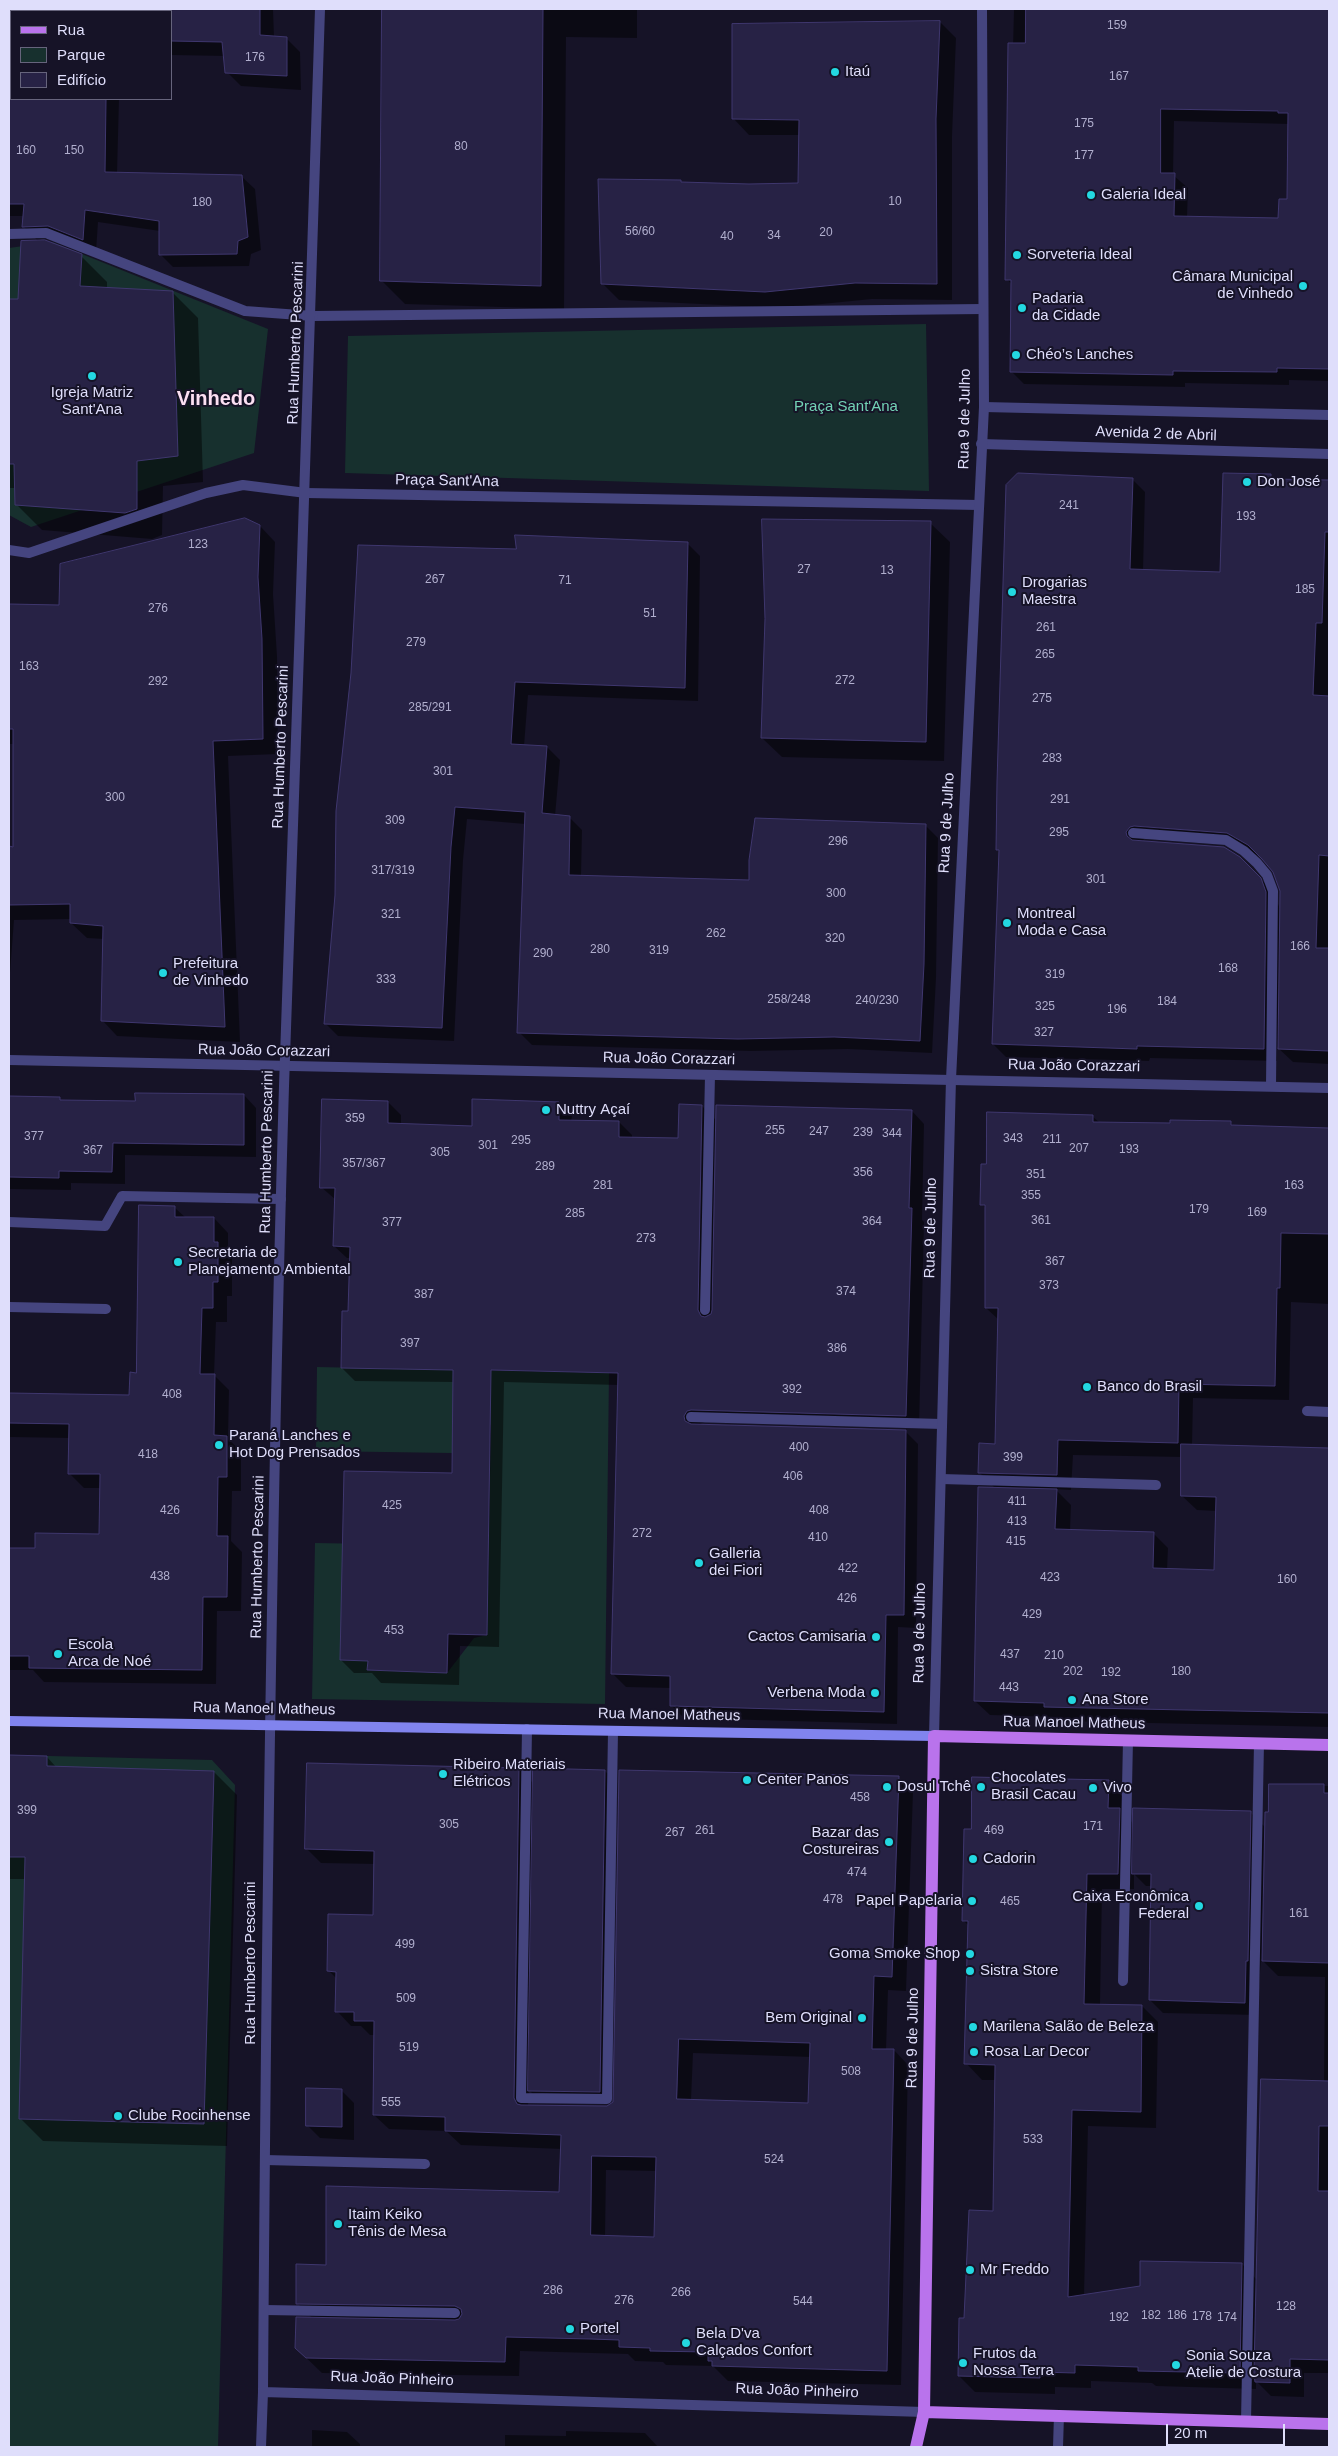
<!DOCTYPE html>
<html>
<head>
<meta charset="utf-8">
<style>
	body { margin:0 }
	#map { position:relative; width:1338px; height:2456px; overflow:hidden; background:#161327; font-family:Arial,sans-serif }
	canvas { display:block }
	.frame { position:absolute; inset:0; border:10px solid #dfdefb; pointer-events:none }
	.legend { position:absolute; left:10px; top:10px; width:162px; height:90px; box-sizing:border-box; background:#161327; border:1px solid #66647c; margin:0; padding:6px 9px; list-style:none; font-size:15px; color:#dfdefb }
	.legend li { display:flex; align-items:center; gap:10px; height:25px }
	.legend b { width:25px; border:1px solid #66647c }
	.scale { position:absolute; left:1166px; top:2424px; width:119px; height:22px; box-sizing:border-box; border:2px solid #dfdefb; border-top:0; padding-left:6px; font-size:15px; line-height:18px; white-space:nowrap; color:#dfdefb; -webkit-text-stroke:4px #161327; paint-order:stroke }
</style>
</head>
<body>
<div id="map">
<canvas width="1338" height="2456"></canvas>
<div class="frame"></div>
<ul class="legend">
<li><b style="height:6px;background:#b973ec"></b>Rua</li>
<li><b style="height:14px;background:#17302e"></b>Parque</li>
<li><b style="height:14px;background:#272245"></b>Edifício</li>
</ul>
<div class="scale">20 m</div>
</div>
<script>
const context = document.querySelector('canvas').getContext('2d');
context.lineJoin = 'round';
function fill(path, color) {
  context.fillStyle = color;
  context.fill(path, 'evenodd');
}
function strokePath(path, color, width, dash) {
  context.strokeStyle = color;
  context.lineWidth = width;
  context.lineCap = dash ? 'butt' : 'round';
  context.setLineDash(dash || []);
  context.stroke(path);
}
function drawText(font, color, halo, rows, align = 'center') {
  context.font = font + ' Arial,sans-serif';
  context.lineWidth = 4;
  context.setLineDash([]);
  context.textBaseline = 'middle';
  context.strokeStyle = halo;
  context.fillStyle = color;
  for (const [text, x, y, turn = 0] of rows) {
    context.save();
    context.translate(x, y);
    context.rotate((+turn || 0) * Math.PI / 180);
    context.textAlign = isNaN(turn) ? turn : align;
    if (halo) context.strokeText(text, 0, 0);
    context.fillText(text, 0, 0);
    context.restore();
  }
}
const green = new Path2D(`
	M52 242 268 329 254 453 31 527 9 515V248Z
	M926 324 929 491 345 473 348 336Z
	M317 1367 609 1373 605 1704 312 1699 315 1543 427 1545 342 1599 340 1660 368 1661 367 1670 447 1673 474 1638 487 1635 491 1425 452 1424V1453L316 1451Z
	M9 1755 212 1760 235 1785 218 2447H9Z`);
const shadow = new Path2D(`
	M128 9H273L274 37 286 38 300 52 301 90 241 86 227 72 225 56 171 55V11H128Z
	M382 9H637V38L566 37 564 309 405 304 381 280Z
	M1014 9H1329V381L1289 380V385L1185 383V387L1024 384 1011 371 1012 285 1007 279ZM1174 121 1289 124 1288 200 1280 219 1187 217 1188 188 1173 175Z
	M940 22 956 38 952 136V300L872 299 782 308 619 300 602 283 680 181 682 183 749 185 799 184 800 135H749L733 118Z
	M9 40H11V99H119L117 174 241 176 255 189 261 250 251 254 249 266 173 267 160 254V231L98 222 96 252 62 239H40L81 256 107 282V288L172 292 198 318 203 482 163 486 162 535 152 539 42 530 16 504V488H9V300H19L38 241 23 226 24 216H9Z
	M1271 475 1276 480 1329 482V1064L1293 1062 1277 1047V1061L1150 1058 1149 1061 1006 1057 993 1044 1000 852 997 850 1132 479 1145 492 1143 571 1221 573ZM1144 839 1241 846 1262 858 1274 870 1281 891V912L1274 893 1251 869 1142 842Z
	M930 523 950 542 944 761 782 757 762 738Z
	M260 526 275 542 273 594 277 656 278 754 228 756 240 1042 117 1036 102 1020 104 939 87 938 71 923V919L14 920 9 986V846H14V744H9V605L60 606Z
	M687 543 700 556 698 701 528 695 524 746 547 747 560 760 555 816 569 817 582 830 581 876 750 881 925 825 938 838 936 978 932 1053 848 1049 751 1051 532 1045 519 1032 525 824 467 819 463 860 454 1041 338 1036 325 1023 517 550Z
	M244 1095 256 1108V1157L125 1155V1184L71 1183V1190L9 1189V1097L59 1098 62 1101 136 1103Z
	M388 1102 401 1115V1125L473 1127 559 1103 572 1116 571 1121 619 1122 632 1135V1138L680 1139 702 1106 717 1121 912 1111 924 1124 922 1220 924 1222 919 1428 705 1422 697 1425 905 1431 918 1444 916 1628 898 1627 897 1724 684 1718 671 1705V1688L626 1687 613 1674 619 1385 504 1382 499 1647 460 1646 459 1685 381 1683 372 1673H354L341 1660 453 1474 454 1382 355 1381 342 1368 349 1313 351 1258H347L334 1246 336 1200 321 1187Z
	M1092 1116 1100 1123 1171 1125 1230 1122 1235 1127 1329 1129V1304L1291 1302 1289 1400 1193 1398 1192 1446 1329 1449V1727L1060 1721 1056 1717 990 1715 975 1701 996 1489 980 1473 996 1445 999 1320 986 1308V1209L982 1204 988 1166ZM1073 1455 1182 1457V1496L1197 1510 1217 1511 1216 1572 1167 1570 1168 1548 1153 1533 1070 1531 1071 1505 1055 1489 1071 1490Z
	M174 1207 186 1218H214L228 1233V1253L232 1257V1296H227V1322H216L214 1375 229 1390 228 1439 241 1451V1491H232L231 1541 242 1552 241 1611H217L216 1684 44 1682 33 1670H9V1549H37L101 1535V1488H84L69 1473 70 1438 9 1437V1394L131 1396 138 1374Z
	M9 1756 47 1757 56 1767 214 1772 237 1795 227 2146 43 2141 20 2118 26 1879H9Z
	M519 1769 534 1784 605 1771 611 1777 606 2098 536 2097 529 2090 528 2106 607 2107 614 2103 898 1778 913 1792 906 1991 888 1990 886 2050H894L908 2065 901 2385 728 2381 713 2366 666 2365 663 2362 635 2361 628 2354 520 2351 519 2376 322 2373 296 2348 313 2319 297 2303 327 2266 560 2194 562 2149 461 2145 446 2131 389 2129 374 2115 375 2035H370L361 2026H351L337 2011V1979L329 1971 374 1916 375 1864 321 1863 306 1848ZM693 2053 811 2057 809 2104 691 2100ZM606 2170 657 2171 656 2238 605 2237Z
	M1108 1782 1124 1798V1814L1134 1824 1250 1812 1266 1828 1270 1813V1785L1329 1786V2373H1304V2397L1271 2396 1256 2381V2389L1156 2386 1152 2383 1091 2381V2388L1055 2387V2394L975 2392 959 2376 965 2319 994 2212 996 2080H982L966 2063 969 1926 963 1920 973 1830ZM1134 1874 1146 1886H1152L1150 2000 1163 2013 1257 2015 1261 1959 1278 1976 1325 1977 1324 2082 1258 2281 1242 2264 1141 2287 1084 2296 1088 2126 1156 2128 1158 2022 1142 2006 1100 2005 1102 1889H1134Z
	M341 2090 354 2103V2140L320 2138 307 2125Z
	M312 2430 347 2432 360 2444V2447H312Z
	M566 2431 645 2433 658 2447H683H505V2435L566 2436Z`);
const building = new Path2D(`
	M171 9H260V35L287 37V76L225 73 222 42 171 41Z
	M382 9H543L541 286 380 281Z
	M1026 9H1329V369L1277 368V372L1173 371V375L1010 372 1011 280H1005L1008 43H1025ZM1161 109 1278 111V113H1288L1287 199H1279L1278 218 1174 216 1175 173H1161Z
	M940 21 936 119 937 284 855 283 765 292 601 284 598 179 681 180V182L749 184 798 183 799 120 732 119V24Z
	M9 99H106L105 172 242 175 248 237 238 241 237 254 159 255V221L85 210 83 240 48 226 22 227 24 204H9Z
	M45 240 82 254 80 286 173 291 178 456 137 461V509L125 513 15 505 14 464H9V299H18L21 241Z
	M1018 473 1133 478 1130 569 1220 572 1223 473 1271 474V479L1329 480V532H1325L1322 623H1316L1313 695 1329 696V856L1319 855 1316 948H1329V1051L1278 1049 1280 891 1273 872 1262 859 1248 845 1227 833 1134 826 1130 827 1126 832 1127 836 1132 840 1224 847 1240 857 1261 878 1266 892 1264 1049 1137 1046V1049L992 1044 999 850H996L997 782 1006 485Z
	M245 518 260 525 258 577 262 639 263 739 213 741 225 1027 101 1021 103 926 70 923V904L9 905V846L13 847V729H9V604L59 605 60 564Z
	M762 519 931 521 926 742 761 738 765 619Z
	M515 535 688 542 685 688 515 682 511 744 547 746 542 813 570 816 569 875 749 880V860L755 818 926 824 924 964 920 1041 834 1037 738 1039 517 1033 525 812 455 807 451 847 442 1028 324 1024 335 895 336 811 351 673 358 545 516 549Z
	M135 1093 244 1094V1145L113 1143 112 1172 59 1171V1178L9 1177V1096L60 1097V1100L135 1101Z
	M322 1099 388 1101V1123L472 1126V1099L559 1102V1120L619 1121V1137L678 1138 679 1104 702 1105 698 1310 701 1316 705 1317 711 1314 712 1310 716 1105 912 1110 909 1208H912L906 1416 691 1410 687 1411 684 1416 685 1421 691 1424 906 1430 904 1615H886L884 1712 670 1706V1676L611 1674 618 1373 491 1370 487 1635 448 1634 447 1673 367 1670 368 1661 340 1660 344 1471 452 1473 453 1370 341 1368 342 1311H348L350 1247 333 1246 335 1188H320Z
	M987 1112 1093 1115V1122L1170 1123V1120L1231 1121V1125L1329 1128V1234L1281 1233 1280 1288H1277L1275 1386 1179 1384 1178 1443 1058 1440 1057 1475 978 1473 979 1443 995 1444 998 1308H985V1205H980L981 1164H986Z
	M139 1205 175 1206V1217H214V1242H218V1282H213V1308H202L200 1374H215L214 1435 227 1436V1477H218L217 1536H228L227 1597H203L202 1670 29 1668V1656H9V1548H35V1533L99 1534 100 1474H68L69 1424 9 1423V1393L129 1395 130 1372 136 1373Z
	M1181 1444 1329 1448V1713L1044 1707V1703L974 1701 978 1487 1057 1489 1055 1529 1154 1532 1153 1568 1214 1570 1216 1497 1181 1496Z
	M9 1755 47 1756V1766L214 1771 204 2124 19 2119 25 1857H9Z
	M307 1763 519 1768 514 2098 517 2104 521 2105 607 2106 613 2102 619 1770 899 1776 892 1977 874 1976 872 2049H894L887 2371 712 2366V2361H708V2352L650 2351V2348L619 2347V2340L591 2339 506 2337 505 2362 306 2358 295 2348 296 2317 455 2320 459 2319 462 2314 461 2309 455 2306 296 2304V2264L326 2265V2186L559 2192 561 2135 445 2131V2117L373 2115 374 2021H354V2012H335L336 1972 327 1971 328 1914 373 1915 374 1851 305 1849ZM679 2039 810 2043 808 2103 677 2099ZM592 2156 656 2157 654 2237 591 2235Z
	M533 1768 605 1770 600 2092 528 2091Z
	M972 1777 1109 1780 1108 1808H1120L1118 1874H1087L1084 2004 1142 2005 1141 2112 1072 2110 1068 2297 1140 2286V2261L1242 2263 1240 2373 1138 2371V2367L1075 2365V2373L1040 2372V2378L958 2376 959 2318H964L969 2210 993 2211 995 2065 964 2064 968 1921H962L964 1829H971Z
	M1269 1784H1324V1793H1329V1963L1262 1961 1265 1812H1268Z
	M1133 1808 1251 1811 1248 1961H1246L1245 2003 1149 2000 1151 1874H1132Z
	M1261 2079 1329 2081V2126H1319L1318 2191H1329V2360L1290 2359V2383L1255 2382 1254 2374Z
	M306 2088 342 2089V2127L306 2126Z`);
const service = new Path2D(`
	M1133 833 1226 840 1244 851 1257 863 1267 875 1273 891 1271 1086
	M9 1222 105 1226 122 1196 281 1199
	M9 1307 106 1309
	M705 1310 710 1075
	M1307 1411 1329 1412
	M691 1417 942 1424
	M941 1479 1156 1485
	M527 1729 521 2098 607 2099 613 1731
	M1123 1981 1128 1740
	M265 2160 425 2164
	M264 2310 455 2313
	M1246 2421 1259 1743
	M1058 2447 1059 2415`);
const pedestrian = new Path2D(`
	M313 316 983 309
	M306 493 979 505`);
const minor = new Path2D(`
	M9 234 46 233 245 311 313 316
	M984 407 1329 415
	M981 444 1329 454
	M9 550 29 553 206 493 243 485 306 493
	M9 1060 1329 1088`);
const tertiary = new Path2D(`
	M934 1736 951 1079 984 407 982 9
	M263 2392 924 2412
	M261 2447 263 2392C266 1956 271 1521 284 1086 295 727 311 368 320 9`);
const secondary = new Path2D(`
	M9 1721 934 1736`);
const primary = new Path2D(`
	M924 2412 1329 2424
	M916 2447 924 2412 934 1736 1329 1745`);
const markers = [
	[835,72,5,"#23d8e1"],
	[1091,195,5,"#23d8e1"],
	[1017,255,5,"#23d8e1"],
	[1303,286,5,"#23d8e1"],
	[1022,308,5,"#23d8e1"],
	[1016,355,5,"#23d8e1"],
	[92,376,5,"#23d8e1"],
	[1247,482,5,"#23d8e1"],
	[1012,592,5,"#23d8e1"],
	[1007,923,5,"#23d8e1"],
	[163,973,5,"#23d8e1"],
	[546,1110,5,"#23d8e1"],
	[178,1262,5,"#23d8e1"],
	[1087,1387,5,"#23d8e1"],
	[219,1445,5,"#23d8e1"],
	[699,1563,5,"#23d8e1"],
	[876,1637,5,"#23d8e1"],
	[58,1654,5,"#23d8e1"],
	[875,1693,5,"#23d8e1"],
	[1072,1700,5,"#23d8e1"],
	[443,1774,5,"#23d8e1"],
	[747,1780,5,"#23d8e1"],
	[887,1787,5,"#23d8e1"],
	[981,1787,5,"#23d8e1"],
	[1093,1788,5,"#23d8e1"],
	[889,1842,5,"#23d8e1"],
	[973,1859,5,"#23d8e1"],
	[972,1901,5,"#23d8e1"],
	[1199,1906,5,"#23d8e1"],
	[970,1954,5,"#23d8e1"],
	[970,1971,5,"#23d8e1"],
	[862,2018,5,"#23d8e1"],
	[973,2027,5,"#23d8e1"],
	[974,2052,5,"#23d8e1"],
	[118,2116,5,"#23d8e1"],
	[338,2224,5,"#23d8e1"],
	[970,2270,5,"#23d8e1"],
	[570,2329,5,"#23d8e1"],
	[686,2343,5,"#23d8e1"],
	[963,2363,5,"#23d8e1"],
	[1176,2365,5,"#23d8e1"]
];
const numberNames = [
	["159",1117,26],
	["176",255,58],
	["167",1119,77],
	["175",1084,124],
	["80",461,147],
	["160",26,151],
	["150",74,151],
	["177",1084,156],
	["10",895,202],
	["180",202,203],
	["56/60",640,232],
	["20",826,233],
	["34",774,236],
	["40",727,237],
	["241",1069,506],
	["193",1246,517],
	["123",198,545],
	["27",804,570],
	["13",887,571],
	["267",435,580],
	["71",565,581],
	["185",1305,590],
	["276",158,609],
	["51",650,614],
	["261",1046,628],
	["279",416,643],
	["265",1045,655],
	["163",29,667],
	["272",845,681],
	["292",158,682],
	["275",1042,699],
	["285/291",430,708],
	["283",1052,759],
	["301",443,772],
	["300",115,798],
	["291",1060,800],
	["309",395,821],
	["295",1059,833],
	["296",838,842],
	["317/319",393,871],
	["301",1096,880],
	["300",836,894],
	["321",391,915],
	["262",716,934],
	["320",835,939],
	["166",1300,947],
	["280",600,950],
	["319",659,951],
	["290",543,954],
	["168",1228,969],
	["319",1055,975],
	["333",386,980],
	["258/248",789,1000],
	["240/230",877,1001],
	["184",1167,1002],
	["325",1045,1007],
	["196",1117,1010],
	["327",1044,1033],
	["359",355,1119],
	["255",775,1131],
	["247",819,1132],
	["239",863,1133],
	["344",892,1134],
	["377",34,1137],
	["343",1013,1139],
	["211",1052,1140],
	["295",521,1141],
	["301",488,1146],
	["207",1079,1149],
	["193",1129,1150],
	["367",93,1151],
	["305",440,1153],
	["357/367",364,1164],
	["289",545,1167],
	["356",863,1173],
	["351",1036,1175],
	["281",603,1186],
	["163",1294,1186],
	["355",1031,1196],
	["179",1199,1210],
	["169",1257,1213],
	["285",575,1214],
	["361",1041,1221],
	["364",872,1222],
	["377",392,1223],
	["273",646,1239],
	["367",1055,1262],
	["373",1049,1286],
	["374",846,1292],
	["387",424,1295],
	["397",410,1344],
	["386",837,1349],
	["392",792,1390],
	["408",172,1395],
	["400",799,1448],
	["418",148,1455],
	["399",1013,1458],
	["406",793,1477],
	["411",1017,1502],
	["425",392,1506],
	["426",170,1511],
	["408",819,1511],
	["413",1017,1522],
	["272",642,1534],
	["410",818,1538],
	["415",1016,1542],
	["422",848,1569],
	["438",160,1577],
	["423",1050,1578],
	["160",1287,1580],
	["426",847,1599],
	["429",1032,1615],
	["453",394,1631],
	["437",1010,1655],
	["210",1054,1656],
	["202",1073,1672],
	["180",1181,1672],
	["192",1111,1673],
	["443",1009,1688],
	["458",860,1798],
	["399",27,1811],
	["305",449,1825],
	["171",1093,1827],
	["261",705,1831],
	["469",994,1831],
	["267",675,1833],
	["474",857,1873],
	["478",833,1900],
	["465",1010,1902],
	["161",1299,1914],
	["499",405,1945],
	["509",406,1999],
	["519",409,2048],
	["508",851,2072],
	["555",391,2103],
	["533",1033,2140],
	["524",774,2160],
	["286",553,2291],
	["266",681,2293],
	["276",624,2301],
	["544",803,2302],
	["128",1286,2307],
	["182",1151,2316],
	["186",1177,2316],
	["178",1202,2317],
	["192",1119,2318],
	["174",1227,2318]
];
const poiNames = [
	["Itaú",845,72],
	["Galeria Ideal",1101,195],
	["Sorveteria Ideal",1027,255],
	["Câmara Municipal",1293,277,"right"],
	["de Vinhedo",1293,294,"right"],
	["Padaria",1032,299],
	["da Cidade",1032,316],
	["Chéo’s Lanches",1026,355],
	["Igreja Matriz",92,393,"center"],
	["Sant'Ana",92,410,"center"],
	["Don José",1257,482],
	["Drogarias",1022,583],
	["Maestra",1022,600],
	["Montreal",1017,914],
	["Moda e Casa",1017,931],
	["Prefeitura",173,964],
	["de Vinhedo",173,981],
	["Nuttry Açaí",556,1110],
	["Secretaria de",188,1253],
	["Planejamento Ambiental",188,1270],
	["Banco do Brasil",1097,1387],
	["Paraná Lanches e",229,1436],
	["Hot Dog Prensados",229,1453],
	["Galleria",709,1554],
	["dei Fiori",709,1571],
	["Cactos Camisaria",866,1637,"right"],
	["Escola",68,1645],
	["Arca de Noé",68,1662],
	["Verbena Moda",865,1693,"right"],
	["Ana Store",1082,1700],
	["Ribeiro Materiais",453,1765],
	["Elétricos",453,1782],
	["Chocolates",991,1778],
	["Brasil Cacau",991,1795],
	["Center Panos",757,1780],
	["Dosul Tchê",897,1787],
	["Vivo",1103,1788],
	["Bazar das",879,1833,"right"],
	["Costureiras",879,1850,"right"],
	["Cadorin",983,1859],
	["Caixa Econômica",1189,1897,"right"],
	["Federal",1189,1914,"right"],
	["Papel Papelaria",962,1901,"right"],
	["Goma Smoke Shop",960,1954,"right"],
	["Sistra Store",980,1971],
	["Bem Original",852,2018,"right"],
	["Marilena Salão de Beleza",983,2027],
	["Rosa Lar Decor",984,2052],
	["Clube Rocinhense",128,2116],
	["Itaim Keiko",348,2215],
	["Tênis de Mesa",348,2232],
	["Mr Freddo",980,2270],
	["Portel",580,2329],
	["Bela D'va",696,2334],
	["Calçados Confort",696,2351],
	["Frutos da",973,2354],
	["Nossa Terra",973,2371],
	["Sonia Souza",1186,2356],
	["Atelie de Costura",1186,2373]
];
const streetNames = [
	["Rua Humberto Pescarini",296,343,-88],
	["Rua 9 de Julho",965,419,-89],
	["Avenida 2 de Abril",1156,434,2],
	["Praça Sant'Ana",447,481,1],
	["Rua Humberto Pescarini",281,747,-88],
	["Rua 9 de Julho",947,823,-87],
	["Rua João Corazzari",264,1051,1],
	["Rua João Corazzari",669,1059,1],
	["Rua João Corazzari",1074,1066,1],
	["Rua Humberto Pescarini",267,1152,-89],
	["Rua 9 de Julho",931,1228,-89],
	["Rua Humberto Pescarini",258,1557,-89],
	["Rua 9 de Julho",920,1633,-89],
	["Rua Manoel Matheus",264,1709,1],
	["Rua Manoel Matheus",669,1715,1],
	["Rua Manoel Matheus",1074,1723,1],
	["Rua Humberto Pescarini",251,1963,-90],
	["Rua 9 de Julho",913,2038,-89],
	["Rua João Pinheiro",392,2379,2],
	["Rua João Pinheiro",797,2391,2]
];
const parkNames = [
	["Praça Sant'Ana",846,407]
];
const districtNames = [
	["Vinhedo",216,399]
];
fill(green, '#17302e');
fill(shadow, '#0007');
fill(building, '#272245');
strokePath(building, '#3f376e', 1);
strokePath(service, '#45457f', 10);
strokePath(pedestrian, '#45457f', 10);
strokePath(minor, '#45457f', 10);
strokePath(tertiary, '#45457f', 10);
strokePath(secondary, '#8184ee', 10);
strokePath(primary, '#b973ec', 12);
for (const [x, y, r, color] of markers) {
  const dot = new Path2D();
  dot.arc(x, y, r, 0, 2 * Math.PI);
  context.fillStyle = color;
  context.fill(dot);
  strokePath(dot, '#161327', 2);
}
drawText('12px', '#b1afce', null, numberNames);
drawText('15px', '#dfdefb', '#161327', poiNames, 'left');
drawText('15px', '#dfdefb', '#161327', streetNames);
drawText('15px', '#72d2b5', '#161327', parkNames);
drawText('bold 20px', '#fbdff2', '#161327', districtNames);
</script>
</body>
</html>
